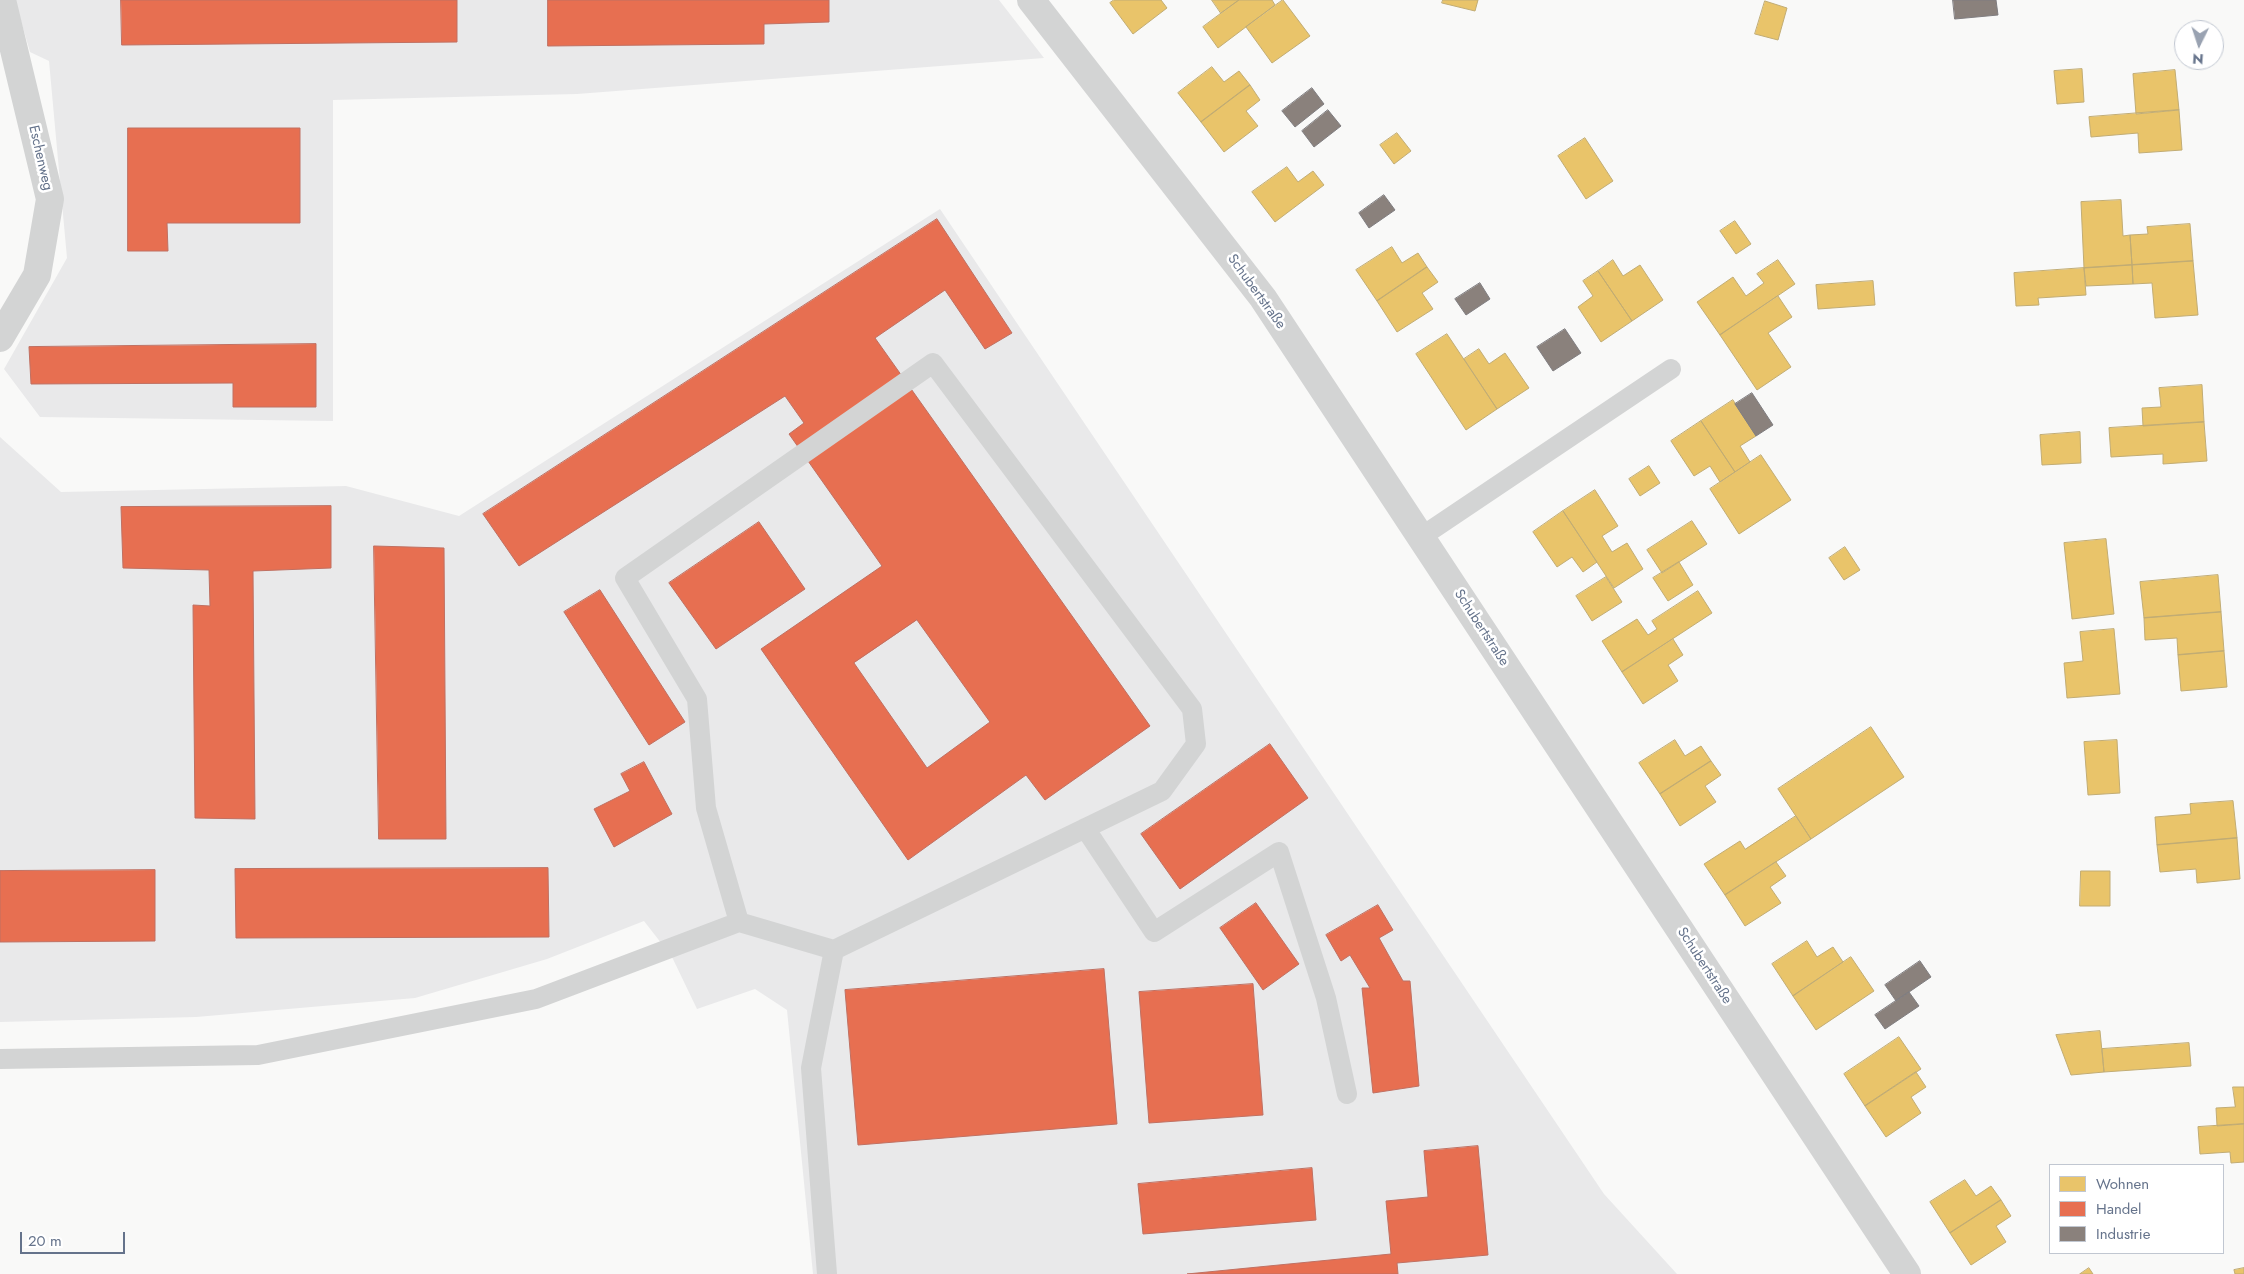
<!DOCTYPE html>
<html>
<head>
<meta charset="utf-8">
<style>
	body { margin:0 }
	#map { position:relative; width:2244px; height:1274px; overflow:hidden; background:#f9f9f8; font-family:Jost,sans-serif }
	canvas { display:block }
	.legend { position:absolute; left:2049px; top:1164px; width:175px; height:90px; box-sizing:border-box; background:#fff; border:1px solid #c1c7d1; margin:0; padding:6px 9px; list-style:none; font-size:15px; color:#65738b }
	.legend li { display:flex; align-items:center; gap:10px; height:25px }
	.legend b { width:25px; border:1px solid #c1c7d1 }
	.north { position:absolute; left:2174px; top:20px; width:50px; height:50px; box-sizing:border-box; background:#fff; border:1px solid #c1c7d1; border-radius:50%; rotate:184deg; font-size:14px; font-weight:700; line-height:20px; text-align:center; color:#65738b }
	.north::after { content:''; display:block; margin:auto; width:18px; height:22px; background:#99a2b1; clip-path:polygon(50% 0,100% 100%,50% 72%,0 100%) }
	.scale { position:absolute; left:20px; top:1232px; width:105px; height:22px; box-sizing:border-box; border:2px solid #65738b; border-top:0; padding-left:6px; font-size:15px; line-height:18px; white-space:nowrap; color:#65738b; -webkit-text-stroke:4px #fff; paint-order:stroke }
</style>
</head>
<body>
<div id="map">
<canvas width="2244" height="1274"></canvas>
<ul class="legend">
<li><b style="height:14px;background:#e9c46a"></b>Wohnen</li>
<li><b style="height:14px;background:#e76f51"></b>Handel</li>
<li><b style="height:14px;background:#8a817c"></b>Industrie</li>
</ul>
<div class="north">N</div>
<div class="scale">20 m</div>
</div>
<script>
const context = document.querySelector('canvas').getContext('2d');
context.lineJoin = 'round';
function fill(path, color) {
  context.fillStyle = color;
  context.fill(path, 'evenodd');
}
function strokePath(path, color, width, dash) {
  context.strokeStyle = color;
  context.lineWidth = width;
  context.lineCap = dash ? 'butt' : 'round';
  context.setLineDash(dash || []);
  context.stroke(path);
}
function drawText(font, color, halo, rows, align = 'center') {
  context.font = font + ' Jost,sans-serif';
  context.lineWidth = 5;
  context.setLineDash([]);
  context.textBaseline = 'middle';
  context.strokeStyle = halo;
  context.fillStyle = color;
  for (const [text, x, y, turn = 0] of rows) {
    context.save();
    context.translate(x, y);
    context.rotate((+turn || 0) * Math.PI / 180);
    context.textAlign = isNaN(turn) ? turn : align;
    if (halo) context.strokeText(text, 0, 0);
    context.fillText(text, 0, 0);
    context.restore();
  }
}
const built = new Path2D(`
	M15 0H999L1044 58 577 94 333 100V421L40 417 4 369 67 258 49 61 30 52Z
	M940 209 1604 1194 1677 1274H813L787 1010 755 989 697 1009 672 957 644 921 547 959 415 998 196 1017 0 1022V437L61 492 346 486 459 516Z`);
const homes = new Path2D(`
	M1114 0H1161L1167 8 1133 34 1110 3Z
	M1212 0H1239L1221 13Z
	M1239 0H1272L1275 5 1218 48 1203 27Z
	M1283 0 1310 36 1272 63 1246 27Z
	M1443 0H1478L1475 11 1442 3Z
	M1765 1 1787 8 1778 40 1755 34Z
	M1212 67 1224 82 1239 71 1250 85 1201 122 1178 93Z
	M2082 69 2084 102 2057 104 2054 71Z
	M2175 70 2179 110 2136 114 2133 74Z
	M1250 85 1260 100 1246 111 1258 126 1224 152 1201 122Z
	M2179 110 2182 150 2139 153 2138 133 2091 137 2089 117Z
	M1397 133 1411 151 1394 164 1380 145Z
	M1585 138 1613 181 1586 199 1558 156Z
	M1287 167 1298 182 1313 171 1324 185 1275 222 1252 192Z
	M2121 200 2123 236 2130 235 2132 265 2084 268 2081 202Z
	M1735 221 1751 244 1736 254 1720 231Z
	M2190 224 2193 261 2132 265 2130 235 2148 234 2147 227Z
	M1392 247 1402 263 1418 253 1427 267 1377 301 1356 270Z
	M1613 260 1623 276 1640 265 1663 300 1632 321 1598 271Z
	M1778 260 1795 284 1720 335 1697 302 1733 277 1746 296 1764 283 1757 274Z
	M2193 261 2198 315 2155 318 2152 283 2133 284 2132 265Z
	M2132 265 2133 284 2086 286 2084 268Z
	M1427 267 1438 282 1422 293 1433 309 1397 332 1377 301Z
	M2084 268 2086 295 2038 298 2039 305 2016 306 2014 273Z
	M1598 271 1632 321 1601 342 1578 307 1593 296 1583 281Z
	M1873 281 1875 305 1818 309 1816 285Z
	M1778 296 1792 317 1768 333 1791 367 1757 390 1720 335Z
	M1447 334 1497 409 1466 430 1416 354Z
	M1479 349 1489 364 1505 353 1529 388 1497 409 1464 359Z
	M2202 385 2204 422 2143 426 2142 408 2161 407 2159 388Z
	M1733 400 1756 436 1740 446 1750 462 1735 472 1701 421Z
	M1701 421 1735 472 1720 482 1710 466 1694 476 1671 441Z
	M2204 422 2207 461 2163 464V454L2111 457 2109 428Z
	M2080 432 2081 463 2042 465 2040 435Z
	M1761 455 1791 500 1739 534 1710 489Z
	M1649 466 1660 483 1640 496 1629 479Z
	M1595 490 1618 526 1602 536 1612 552 1627 543 1643 569 1614 588 1563 511Z
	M1563 511 1597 562 1583 572 1572 557 1557 567 1533 532Z
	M1692 521 1707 544 1662 573 1647 550Z
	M2106 539 2114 614 2072 619 2064 543Z
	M1845 547 1860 570 1844 580 1829 558Z
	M1679 562 1693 585 1668 601 1653 578Z
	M2218 575 2221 612 2144 618 2140 582Z
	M1606 577 1622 602 1592 621 1576 596Z
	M1698 591 1712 613 1622 672 1602 641 1637 619 1648 635 1657 629 1652 621Z
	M2221 612 2224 651 2178 655 2177 638 2145 640 2144 618Z
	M2114 629 2120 694 2067 698 2064 663 2083 661 2080 632Z
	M1673 639 1683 655 1668 665 1678 681 1643 704 1622 672Z
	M2224 651 2227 687 2181 691 2178 655Z
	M1871 727 1904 777 1811 839 1778 789Z
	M1675 740 1685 756 1701 746 1711 761 1660 794 1639 763Z
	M2117 740 2120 793 2088 795 2084 742Z
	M1711 761 1721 775 1705 786 1716 802 1680 826 1660 794Z
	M2233 801 2237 838 2157 845 2155 817 2191 814 2190 804Z
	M1796 816 1811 839 1725 895 1704 864 1740 841 1745 849Z
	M2237 838 2240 879 2197 883 2196 869 2160 872 2157 845Z
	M1776 862 1786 876 1770 887 1781 903 1745 926 1725 895Z
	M2081 871H2110V906H2080Z
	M1807 941 1817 957 1833 947 1843 962 1793 996 1772 964Z
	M1851 957 1874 991 1816 1030 1793 996Z
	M2100 1031 2104 1072 2071 1075 2056 1035Z
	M1899 1037 1921 1069 1865 1106 1844 1074Z
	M2189 1043 2191 1066 2104 1072 2102 1049Z
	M1916 1072 1926 1087 1911 1097 1921 1113 1886 1137 1865 1106Z
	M2233 1087H2244V1124L2217 1126 2216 1108 2235 1107Z
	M2244 1124V1162L2231 1163 2230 1152 2200 1154 2198 1127Z
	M1965 1180 1976 1196 1991 1186 2001 1200 1950 1233 1930 1202Z
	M2001 1200 2011 1216 1996 1226 2006 1242 1971 1265 1950 1233Z
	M2089 1268 2093 1274H2080Z
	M2244 1268V1274H2235L2234 1270Z`);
const shops = new Path2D(`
	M121 0H457V42L122 45Z
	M548 0H829V22L764 24V44L548 46Z
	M128 128H300V223H167L168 251H128Z
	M937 219 1012 333 985 349 945 290 875 338 1150 726 1045 800 1026 775 908 860 761 649 882 566 789 434 804 423 785 396 519 566 483 514ZM917 620 990 722 927 768 854 663Z
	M316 344V407H233V383L31 384 29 347Z
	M331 506V568L253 571 255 819 195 818 193 605 210 606 209 570 123 568 121 507Z
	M759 522 805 589 716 649 669 583Z
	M374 546 444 548 446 839H379Z
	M600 590 685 722 649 745 564 612Z
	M1270 744 1308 798 1180 889 1141 834Z
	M644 762 672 814 614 847 594 809 630 791 621 774Z
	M548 868 549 937 236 938 235 869Z
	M155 870V941L0 942V871Z
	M1256 903 1299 964 1263 990 1220 928Z
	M1378 905 1393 930 1379 938 1403 981H1410L1419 1086 1373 1093 1362 988H1370L1350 955 1341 961 1326 935Z
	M1104 969 1117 1124 858 1145 845 990Z
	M1253 984 1263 1115 1149 1123 1139 992Z
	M1478 1146 1488 1255 1397 1263 1398 1274H1187L1391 1254 1386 1201 1428 1197 1424 1151Z
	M1312 1168 1316 1220 1143 1234 1138 1184Z`);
const industry = new Path2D(`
	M1953 0H1996L1998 15 1955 19Z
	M1312 88 1324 104 1295 127 1282 111Z
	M1328 110 1341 126 1314 147 1302 131Z
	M1384 195 1395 210 1369 228 1359 213Z
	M1480 283 1490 299 1466 315 1455 299Z
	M1565 329 1581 353 1553 371 1537 347Z
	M1752 393 1773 425 1756 436 1735 404Z
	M1920 961 1931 977 1896 1001 1885 985Z
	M1909 992 1919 1006 1885 1029 1875 1015Z`);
const service = new Path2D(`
	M1421 537 1671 369
	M1085 828 1154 932 1279 852 1326 998 1347 1094
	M0 1059 258 1055 536 999 739 922 834 950 1162 791 1196 744 1192 709 933 363 625 578 697 699 706 808 739 922
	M827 1274 811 1068 834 950`);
const minor = new Path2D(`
	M1031 0 1263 298 1907 1274
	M0 338 37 275 50 199 2 0`);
const streetNames = [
	["Eschenweg",40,158,77],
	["Schubertstraße",1256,292,54],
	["Schubertstraße",1481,628,57],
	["Schubertstraße",1704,966,57]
];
fill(built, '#e9e9ea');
fill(homes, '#e9c46a');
strokePath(homes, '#c1ac74', 1);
fill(shops, '#e76f51');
strokePath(shops, '#c07062', 1);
fill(industry, '#8a817c');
strokePath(industry, '#7f7d80', 1);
strokePath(service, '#d3d4d4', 20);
strokePath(minor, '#d3d4d4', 28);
drawText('14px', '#65738b', '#fff', streetNames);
</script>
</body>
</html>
